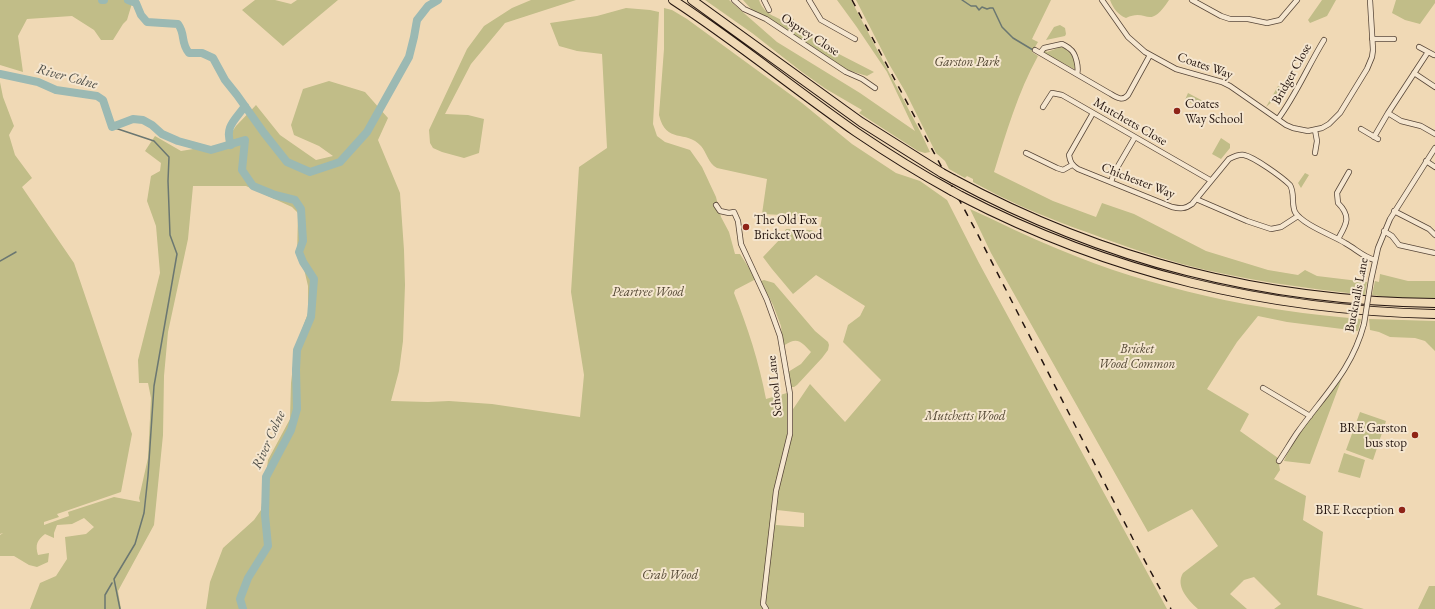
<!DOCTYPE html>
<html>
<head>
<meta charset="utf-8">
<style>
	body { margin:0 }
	canvas { display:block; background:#f0d9b5 }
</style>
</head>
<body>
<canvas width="1435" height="609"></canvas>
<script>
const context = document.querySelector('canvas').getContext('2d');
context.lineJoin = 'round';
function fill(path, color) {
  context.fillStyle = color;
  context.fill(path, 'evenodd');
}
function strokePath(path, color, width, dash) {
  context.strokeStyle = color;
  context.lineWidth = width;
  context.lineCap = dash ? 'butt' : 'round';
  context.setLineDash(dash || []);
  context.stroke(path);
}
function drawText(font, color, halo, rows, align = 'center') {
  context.font = font + ' "EB Garamond",serif';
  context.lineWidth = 4;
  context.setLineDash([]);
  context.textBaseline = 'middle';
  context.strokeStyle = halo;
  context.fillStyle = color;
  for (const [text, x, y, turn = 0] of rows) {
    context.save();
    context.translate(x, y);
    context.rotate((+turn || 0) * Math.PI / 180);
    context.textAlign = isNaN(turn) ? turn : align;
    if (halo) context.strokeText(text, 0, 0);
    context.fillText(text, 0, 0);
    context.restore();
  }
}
const green = new Path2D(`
	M0 0H133L127 20 123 24 113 40H101L94 30 72 16 27 19 18 36 23 72 0 65Z
	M255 0H275L291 4 297 0H338L283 46 242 10Z
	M531 0H576L505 23 471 64 445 114 468 115 484 119 479 153 464 158 442 152 433 148 430 143 429 130 467 49 484 26 512 8Z
	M705 0H729L777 42 860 93 915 131 887 72 856 26 837 0H851L920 131 930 152 925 153 918 151 859 113 862 110 826 89 802 72 752 33Z
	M743 0H759C764 14 773 15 785 22L793 18 799 29 837 53 874 72 867 76 847 70 754 12Z
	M856 0H1051L1032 39 1038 42 1032 52 1038 56C1018 92 1006 133 994 172L1053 201 1096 217 1102 203 1134 214 1206 251 1268 270 1298 275 1305 270 1317 276 1367 282 1365 295C1304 288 1242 280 1182 264 1146 254 1111 241 1075 228 1040 215 1005 200 973 182V179L967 176 965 178 949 169 945 161 936 153 906 93 889 64Z
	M1110 0H1169C1148 32 1148 7 1126 18 1118 15 1113 8 1110 0Z
	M1322 0H1336L1327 16 1310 23 1308 20Z
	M1396 0H1435V3L1420 24 1405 20 1392 13Z
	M626 8 650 10 659 12 653 124 657 136 665 142 690 150 702 167 716 197 721 217 729 232 735 254H740L756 279 735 290 734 293C748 328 759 362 766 399L787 393V418L810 384 845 422 881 380 843 342 848 325 860 316 865 306 816 275 793 294 772 269 763 257 781 238 786 229 811 230 819 233 822 217 762 214 767 179 717 168C708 163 707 153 701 146 686 129 666 145 659 115L664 49V8L672 10 687 19 802 103 852 144 896 173 920 181 947 200 979 263 1167 609H206L210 582 223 548 254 520 261 510 268 460 290 419 291 383 295 349 308 313V286L304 269 297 257 298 213 292 207 246 186H193L188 239 168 332 164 376 163 435 154 525 118 591 121 609H30L40 583 56 576 67 559 65 537 86 534 94 527 84 518 72 524 57 525 54 533V538L45 534C37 540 35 545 38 555L49 553 48 562 37 567 29 565 14 556H0V535L3 533 0 534V82L3 97 14 126 9 135 15 155 32 178 22 187 74 263 132 434 121 492 57 514 59 517 44 522V525L69 516 68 512 114 497 140 502 139 498 148 458 151 398 148 383H139L138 360 160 273 156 226 147 201 151 176 160 171 161 163 145 151 155 136 181 151 224 144 236 126 256 105 280 135 316 160 333 156 319 146 294 135 291 125 303 89 329 81 365 92 388 118 378 140 400 193 404 250 405 285 403 341 399 371 391 401 428 402 449 401 492 404 580 417 584 375 571 292 579 167 607 148 602 54 577 51 559 46 550 23 597 16ZM777 510 804 513V527L776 525Z
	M1060 25 1065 28 1066 34 1065 36 1046 40 1054 27Z
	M1061 47C1072 50 1075 60 1076 70L1044 53 1043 52 1045 50 1047 52Z
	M1278 86 1286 90 1266 107Z
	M1188 93 1203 101 1199 107 1185 100Z
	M1221 138 1230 144V148L1221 159 1212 154Z
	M1305 173 1309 175 1301 188 1298 183Z
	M970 209C999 222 1028 237 1058 249 1153 289 1258 311 1361 319L1358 331 1287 322 1258 316 1237 342 1207 389 1249 414 1240 431 1278 458 1280 470 1274 479 1306 496 1303 520 1323 532 1317 595 1364 609H1274L1281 604 1254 577 1244 580 1230 594 1247 609H1198C1188 600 1175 586 1183 573L1218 546 1192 509 1148 532 991 253Z
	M1380 274 1408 281H1435V299H1402L1372 295 1375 281 1379 282Z
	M764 280 774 283 815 331 828 342 829 345 828 350 822 358 797 385 794 387H791L788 372 801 364 811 352C800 340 797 337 783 346L781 326 773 305 761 281Z
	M1369 319 1435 321V351L1425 341 1415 338 1390 337 1379 332 1370 330Z
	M1342 378 1310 464 1284 461C1297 430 1322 405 1342 378Z
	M1360 412 1386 421 1373 460 1346 450Z
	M1344 453 1365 460 1360 478 1338 472Z
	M1429 586H1435V609H1418Z`);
const stream = new Path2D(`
	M962 0 971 6H976L979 10 982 7 987 9 990 8H993L1002 27 1013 38 1033 50
	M112 127 154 141 169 157 168 181 170 235 177 254 154 386 148 476 144 513 135 544 114 579 120 609
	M0 261 16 252
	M105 609V595L112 583`);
const river = new Path2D(`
	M102 0H104
	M128 0 136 3 141 15 147 22 178 24C186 35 180 42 189 53H202L213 58 225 80 237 95 264 133 287 162 310 172 340 162 367 132 409 57 414 37 417 20 428 6 438 0
	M0 74 38 82 56 90 97 96 103 100 112 127 133 119 143 120 152 125 162 134 178 141 211 150 245 140 242 170 253 186 275 195 295 200 301 209 303 241 299 252 303 262 314 279 311 317 297 350 296 370 297 409 291 430 266 477 265 515 268 546 248 578 240 599 243 609
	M231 145C224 127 235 120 245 106`);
const minor = new Path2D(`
	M734 0 744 9 766 19 846 72 862 79 875 88
	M764 0 769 10
	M809 0 821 20 855 39
	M1102 0 1128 37 1145 52 1176 69 1222 82 1230 86 1286 125 1293 128 1308 131 1322 128 1329 124 1340 113 1367 69 1372 57 1373 50 1370 0
	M1192 0 1221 16 1230 19H1248L1267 23 1280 20 1297 0
	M1372 39H1394
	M1419 47 1434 55
	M1035 50 1109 93C1116 97 1122 102 1128 95L1150 55
	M1428 52 1388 113 1401 121 1421 126 1435 134
	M1040 53 1044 48 1062 44C1064 45 1068 47 1070 49 1076 53 1079 68 1077 74
	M1414 73 1435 87
	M1043 107 1052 93 1062 95 1210 180
	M1093 113 1069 155C1070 162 1072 165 1078 169L1172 207C1181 209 1185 209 1192 204L1229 159C1233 157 1239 154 1244 155 1254 157 1282 177 1290 185 1295 193 1291 203 1295 212 1303 225 1332 235 1345 243 1356 249 1363 257 1375 260
	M1278 119C1296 95 1308 66 1324 40
	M1361 129 1378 139
	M1374 137 1388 113
	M1026 153 1057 168 1063 170 1072 165
	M1315 153 1317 141 1315 130
	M1426 161 1435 167
	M1111 182 1114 173 1135 137
	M1196 199 1247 221 1271 229 1281 227 1298 216
	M716 205 720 211 729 213 734 212 738 221 741 244 767 300 780 336 790 394V434L776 491 763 604 766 609
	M1394 211 1429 229 1435 235
	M1384 231 1392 236 1399 245 1435 253
	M1338 239C1346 225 1352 217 1338 203L1337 193 1349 172
	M1371 280 1378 248 1390 219 1435 148
	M1263 388 1310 416
	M1279 461C1285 452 1291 442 1297 433 1324 395 1352 370 1364 324`);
const motorway = new Path2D(`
	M673 0C736 41 794 89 856 132 887 153 919 173 952 191
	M692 0 861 122 942 173
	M953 179C1105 261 1263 301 1435 303
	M961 196C1111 274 1267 310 1435 314`);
const rail = new Path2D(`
	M852 0 976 231 1133 539 1171 609`);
const minorBridge = new Path2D(`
	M1364 324 1371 280`);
const motorwayBridge = new Path2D(`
	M942 173 953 179
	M952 191 961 196`);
const markers = [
	[1177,111,4,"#8f2418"],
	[746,227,4,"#8f2418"],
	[1415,435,4,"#8f2418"],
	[1402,510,4,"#8f2418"]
];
const streetNames = [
	["Osprey Close",810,35,33],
	["Coates Way",1205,66,19],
	["Bridger Close",1292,74,-61],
	["Mutchetts Close",1130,122,30],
	["Chichester Way",1138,181,21],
	["Bucknalls Lane",1357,295,-79],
	["School Lane",775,386,-96]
];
const parkNames = [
	["Garston Park",967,62],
	["Peartree Wood",648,292],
	["Bricket",1137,349],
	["Wood Common",1137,364],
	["Mutchetts Wood",965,416],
	["Crab Wood",670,575]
];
const poiNames = [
	["Coates",1185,104],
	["Way School",1185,119],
	["The Old Fox",754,220],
	["Bricket Wood",754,235],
	["BRE Garston",1407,428,"right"],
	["bus stop",1407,443,"right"],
	["BRE Reception",1394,510,"right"]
];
const waterNames = [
	["River Colne",67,77,15],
	["River Colne",269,440,-66]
];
fill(green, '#c1bd88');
strokePath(stream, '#6b7771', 1.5);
strokePath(river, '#9bb9b3', 8);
strokePath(minor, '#574638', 6);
strokePath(motorway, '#24150f', 10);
strokePath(minor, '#f5e6cf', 4.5);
strokePath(motorway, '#f0d9b5', 8);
strokePath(rail, '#24150f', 1.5, [7, 7]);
strokePath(minorBridge, '#574638', 6, []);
strokePath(motorwayBridge, '#24150f', 10, []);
strokePath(minorBridge, '#f5e6cf', 4.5);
strokePath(motorwayBridge, '#f0d9b5', 8);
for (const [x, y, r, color] of markers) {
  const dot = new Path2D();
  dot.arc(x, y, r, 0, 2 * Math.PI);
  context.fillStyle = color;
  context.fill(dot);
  strokePath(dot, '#f5e6cf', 1.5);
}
drawText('13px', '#24150f', '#f5e6cf', streetNames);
drawText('italic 13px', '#534733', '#f5e6cf', parkNames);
drawText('13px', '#24150f', '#f5e6cf', poiNames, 'left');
drawText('italic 14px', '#4e4e48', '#f5e6cf', waterNames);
</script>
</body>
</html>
